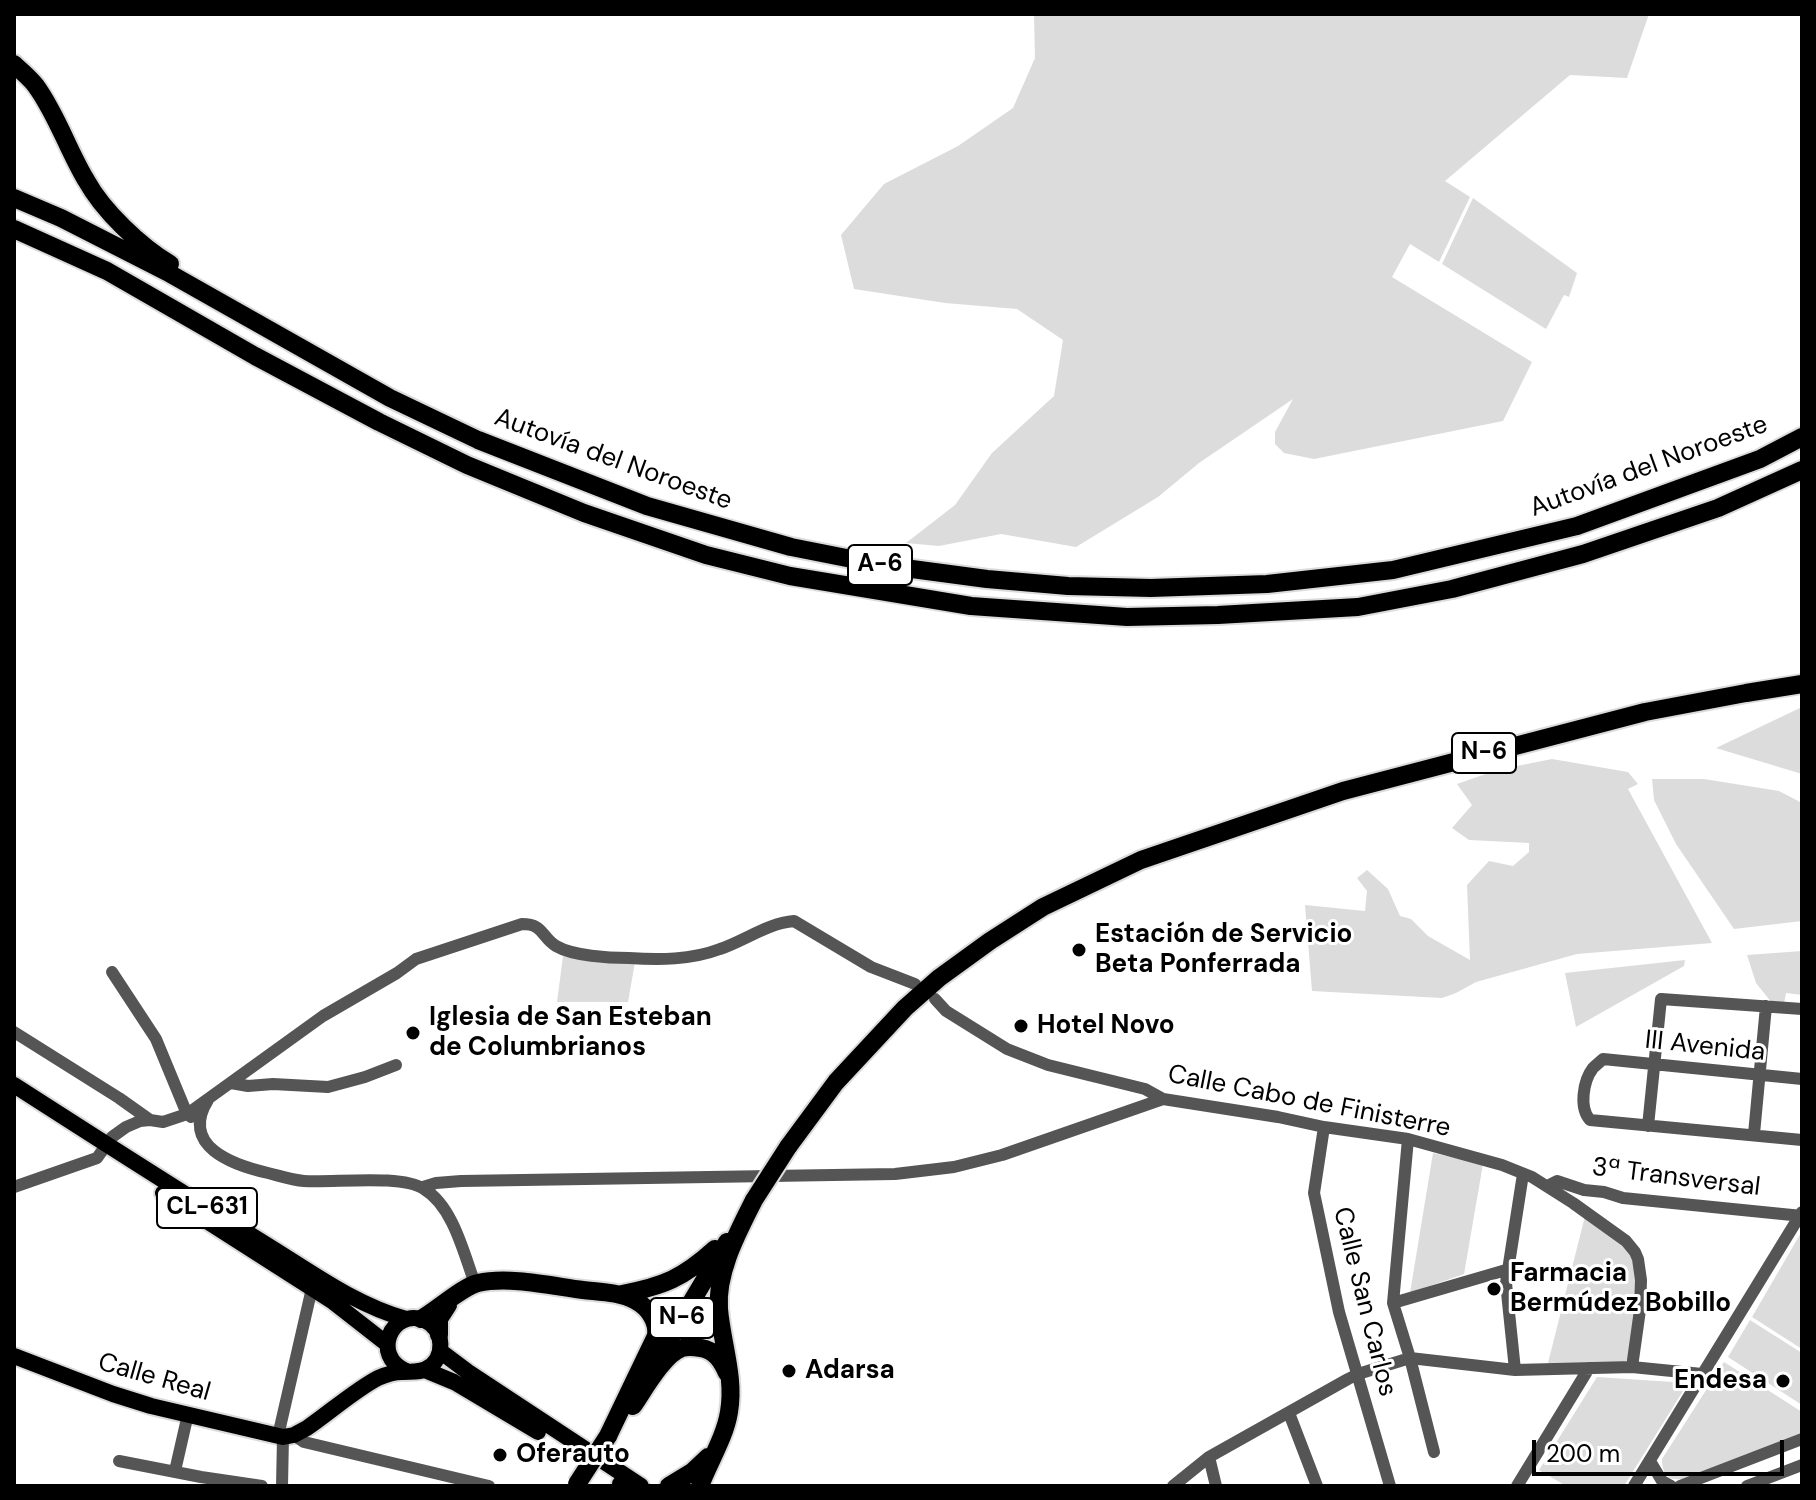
<!DOCTYPE html>
<html>
<head>
<meta charset="utf-8">
<style>
	body { margin:0 }
	#map { position:relative; width:1816px; height:1500px; overflow:hidden; background:#fff; font-family:"DM Sans",sans-serif }
	canvas { display:block }
	.frame { position:absolute; inset:0; border:16px solid #000; pointer-events:none }
	.scale { position:absolute; left:1532px; top:1440px; width:252px; height:36px; box-sizing:border-box; border:4px solid #000; border-top:0; padding-left:10px; font-size:24px; line-height:28px; white-space:nowrap; color:#000; -webkit-text-stroke:6px #fff; paint-order:stroke }
</style>
</head>
<body>
<div id="map">
<canvas width="1816" height="1500"></canvas>
<div class="frame"></div>
<div class="scale">200 m</div>
</div>
<script>
const context = document.querySelector('canvas').getContext('2d');
context.lineJoin = 'round';
function fill(path, color) {
  context.fillStyle = color;
  context.fill(path, 'evenodd');
}
function strokePath(path, color, width, dash) {
  context.strokeStyle = color;
  context.lineWidth = width;
  context.lineCap = dash ? 'butt' : 'round';
  context.setLineDash(dash || []);
  context.stroke(path);
}
function drawText(font, color, halo, rows, align = 'center') {
  context.font = font + ' "DM Sans",sans-serif';
  context.lineWidth = 6;
  context.setLineDash([]);
  context.textBaseline = 'middle';
  context.strokeStyle = halo;
  context.fillStyle = color;
  for (const [text, x, y, turn = 0] of rows) {
    context.save();
    context.translate(x, y);
    context.rotate((+turn || 0) * Math.PI / 180);
    context.textAlign = isNaN(turn) ? turn : align;
    if (halo) context.strokeText(text, 0, 0);
    context.fillText(text, 0, 0);
    context.restore();
  }
}
const green = new Path2D(`
	M1034 14H1649L1627 78 1570 75 1445 181 1470 197 1439 262 1410 244 1392 277 1532 362 1503 421 1314 459 1284 453 1275 444V432L1293 399 1199 463 1158 497 1076 547 1001 534 939 546 906 543 955 505 992 453 1054 396 1063 340 1017 309 945 303 854 289 841 235 884 184 958 146 1013 108 1035 58Z
	M1473 198 1577 273 1569 297 1564 295 1546 329 1442 264Z
	M1802 707V774L1716 748Z
	M1552 759 1628 772 1638 784 1628 789 1712 943 1577 954 1476 982 1456 993 1442 998 1312 991 1305 905 1365 911 1367 891 1357 878 1367 870 1388 889 1400 916 1411 919 1428 936 1470 960 1467 885 1489 861 1513 866 1529 852V843L1469 840 1452 828 1472 805 1457 784 1497 770Z
	M1652 779H1704L1779 791 1802 803V921L1734 929 1676 844 1654 800Z
	M1802 951V995L1786 993 1784 1004 1772 1003 1756 983 1747 955Z
	M563 956 635 962 628 1002H557Z
	M1685 960 1684 966 1576 1027 1565 973Z
	M1433 1153 1483 1164 1464 1274 1410 1293Z
	M1585 1216C1598 1226 1616 1235 1626 1247 1646 1273 1633 1330 1627 1360L1624 1362 1548 1363Z
	M1802 1231V1349L1752 1317Z
	M1750 1320 1802 1353V1405L1728 1357Z
	M1724 1362 1802 1412V1433L1691 1477C1674 1482 1662 1480 1662 1459Z
	M1597 1377 1688 1383 1624 1486H1566L1539 1470Z`);
const minor = new Path2D(`
	M112 972 156 1039 187 1114 191 1117
	M935 999 946 1011 1007 1049 1048 1065 1145 1089 1163 1099 1278 1117 1324 1127 1408 1139 1502 1165 1532 1177 1573 1203 1626 1241 1635 1252 1638 1259 1641 1280 1640 1310 1632 1367
	M14 1032 119 1098 150 1120
	M1802 1079 1603 1059C1602 1060 1594 1067 1593 1068 1583 1081 1579 1108 1590 1120L1802 1140
	M231 1083 248 1086 273 1084 328 1087 365 1077 396 1065
	M208 1100C179 1146 233 1165 268 1173 280 1176 292 1180 304 1181 334 1183 401 1174 424 1189 453 1206 464 1254 475 1284
	M1648 1126 1661 999 1802 1009
	M1324 1127 1314 1193 1317 1207 1339 1312 1390 1486
	M1754 1134 1766 1006
	M1408 1139 1393 1303 1410 1358 1434 1452
	M1547 1186 1557 1181 1584 1190 1604 1192 1623 1198 1802 1216
	M14 1187 97 1158 112 1137 126 1127 140 1121 150 1120 163 1122 187 1114 323 1016 397 973 416 959 522 924C544 924 541 937 556 946 573 956 609 958 629 958 659 960 691 960 720 949 744 941 768 923 794 921L871 967 915 984
	M423 1187 436 1183 461 1181 895 1174 954 1167 1002 1155 1163 1099
	M1393 1303 1506 1270
	M1515 1370 1506 1283 1523 1174
	M1289 1413 1317 1486
	M294 1435 304 1442 489 1486
	M278 1436 312 1288
	M1209 1457 1216 1486
	M119 1461 201 1477 262 1486
	M1650 1461 1662 1481 1671 1486
	M175 1471 188 1414
	M282 1486 283 1437
	M1173 1486 1209 1457 1348 1379 1358 1374 1410 1358 1515 1370 1632 1367 1702 1374
	M1517 1486 1589 1368
	M1634 1486 1802 1212
	M1680 1486 1802 1439
	M1747 1486 1802 1465`);
const major = new Path2D(`
	M14 1085C98 1139 182 1193 267 1245 311 1272 355 1305 406 1319
	M163 1193 332 1301 387 1344
	M440 1351 468 1372 641 1486
	M14 1356 113 1394 151 1406 283 1437 294 1435 307 1428C329 1413 355 1390 378 1378 385 1375 394 1372 402 1372 410 1371 418 1373 426 1369 446 1359 445 1329 424 1320 391 1308 371 1356 406 1371
	M425 1370 454 1382 538 1432`);
const highway = new Path2D(`
	M14 64C21 71 30 78 36 86 57 115 68 150 86 180 103 211 140 246 170 264
	M14 198 61 218 167 272 390 398 478 440 647 506 791 547 882 565 987 579 1068 586 1151 588 1267 584 1393 570 1577 526 1760 459 1802 437
	M14 229 107 271 255 356 379 422 467 465 584 513 706 555 790 576 971 606 1127 617 1218 615 1358 607 1452 589 1583 554 1718 508 1802 470
	M788 1147 836 1082 905 1008 939 978 990 941 1043 907 1141 860 1343 791 1645 712 1746 693 1802 684
	M622 1294C664 1286 683 1278 715 1249
	M421 1319C437 1310 462 1287 478 1283 509 1276 552 1286 583 1290 601 1292 620 1292 636 1301 649 1308 658 1322 656 1336L608 1436
	M439 1335V1319L448 1305
	M654 1365 727 1242
	M633 1406C644 1390 664 1354 682 1348 688 1346 695 1347 701 1348 715 1350 722 1362 727 1373
	M621 1484 623 1486
	M669 1486 692 1472 708 1457
	M700 1486C709 1462 725 1437 729 1412 735 1377 722 1344 719 1309 716 1272 738 1232 754 1200`);
const highwayBridge = new Path2D(`
	M754 1200 788 1147
	M577 1484 608 1436`);
const markers = [
	[1079,950,8,"#000"],
	[1021,1026,8,"#000"],
	[413,1033,8,"#000"],
	[1494,1289,8,"#000"],
	[789,1371,8,"#000"],
	[1783,1381,8,"#000"],
	[500,1455,8,"#000"]
];
const shields = [
	[880,565,64],
	[1484,753,64],
	[207,1208,100],
	[682,1318,64]
];
const shieldNames = [
	["A-6",880,565],
	["N-6",1484,753],
	["CL-631",207,1208],
	["N-6",682,1318]
];
const streetNames = [
	["Autovía del Noroeste",613,460,20],
	["Autovía del Noroeste",1649,467,-20],
	["III Avenida",1705,1047,6],
	["Calle Cabo de Finisterre",1309,1102,11],
	["3ª Transversal",1676,1178,7],
	["Calle San Carlos",1364,1302,76],
	["Calle Real",154,1378,16]
];
const poiNames = [
	["Estación de Servicio",1095,935],
	["Beta Ponferrada",1095,965],
	["Iglesia de San Esteban",429,1018],
	["de Columbrianos",429,1048],
	["Hotel Novo",1037,1026],
	["Farmacia",1510,1274],
	["Bermúdez Bobillo",1510,1304],
	["Adarsa",805,1371],
	["Endesa",1767,1381,"right"],
	["Oferauto",516,1455]
];
fill(green, '#dcdcdc');
strokePath(major, '#dbdbdb', 20);
strokePath(highway, '#dbdbdb', 22);
strokePath(minor, '#555', 12);
strokePath(major, '#000', 16);
strokePath(highway, '#000', 18);
strokePath(highwayBridge, '#dbdbdb', 22, []);
strokePath(highwayBridge, '#000', 18);
for (const [x, y, r, color] of markers) {
  const dot = new Path2D();
  dot.arc(x, y, r, 0, 2 * Math.PI);
  context.fillStyle = color;
  context.fill(dot);
  strokePath(dot, '#fff', 3);
}
for (const [x, y, w] of shields) {
  const box = new Path2D();
  box.roundRect(x - w / 2, y - 20, w, 40, 6);
  context.fillStyle = '#fff';
  context.fill(box);
  strokePath(box, '#000', 2);
}
drawText('bold 24px', '#000', null, shieldNames);
drawText('26px', '#000', '#fff', streetNames);
drawText('bold 26px', '#000', '#fff', poiNames, 'left');
</script>
</body>
</html>
